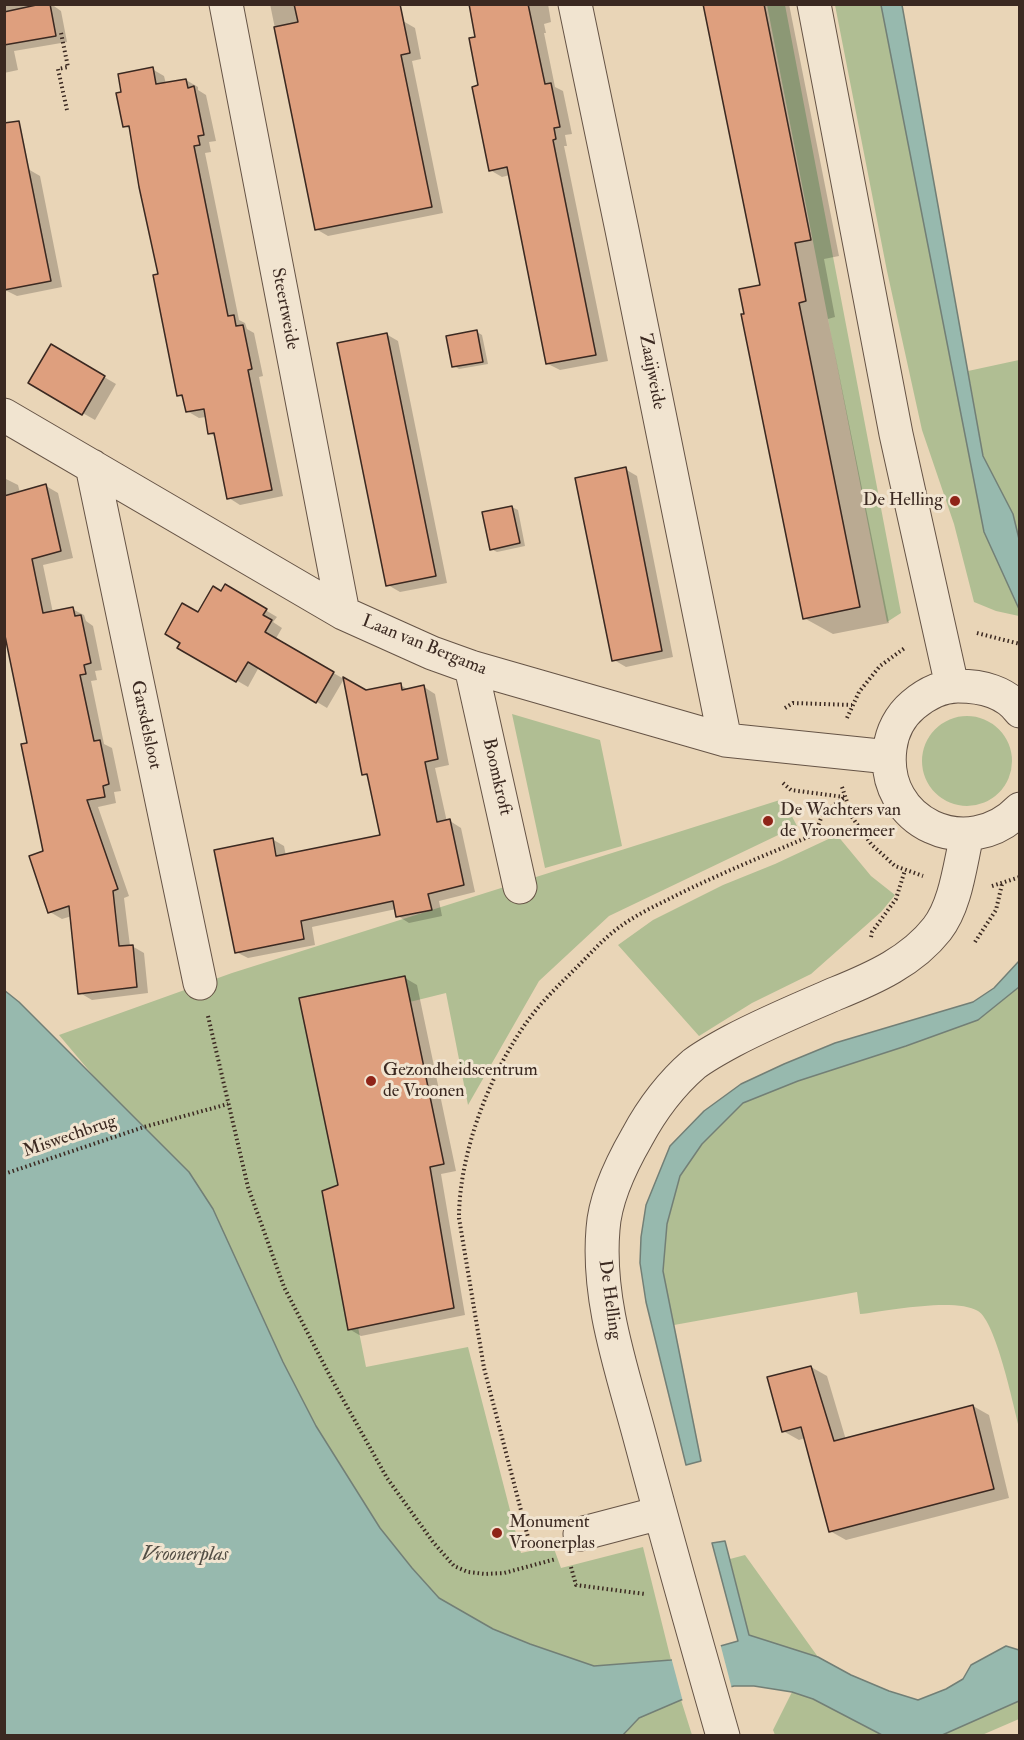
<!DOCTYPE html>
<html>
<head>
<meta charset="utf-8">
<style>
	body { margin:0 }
	#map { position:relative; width:1024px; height:1740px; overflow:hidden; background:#e9d5b7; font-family:"IM FELL Double Pica",serif }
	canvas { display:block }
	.frame { position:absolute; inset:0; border:6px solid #3b2921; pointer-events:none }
</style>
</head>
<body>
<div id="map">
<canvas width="1024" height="1740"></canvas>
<div class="frame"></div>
</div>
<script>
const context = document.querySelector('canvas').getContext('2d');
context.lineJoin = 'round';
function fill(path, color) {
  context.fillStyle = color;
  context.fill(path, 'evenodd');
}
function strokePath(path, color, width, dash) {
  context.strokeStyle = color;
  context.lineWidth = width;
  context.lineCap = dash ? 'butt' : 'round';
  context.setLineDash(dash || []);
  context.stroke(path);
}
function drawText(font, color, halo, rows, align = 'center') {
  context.font = font + ' "IM FELL Double Pica",serif';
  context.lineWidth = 6;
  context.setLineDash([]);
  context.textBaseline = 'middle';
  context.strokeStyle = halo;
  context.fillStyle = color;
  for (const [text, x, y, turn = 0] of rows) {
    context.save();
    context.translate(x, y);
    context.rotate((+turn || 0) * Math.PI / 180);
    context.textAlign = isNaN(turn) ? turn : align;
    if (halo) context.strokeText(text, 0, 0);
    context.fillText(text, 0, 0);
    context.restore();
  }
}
const green = new Path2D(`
	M767 5H785L901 613 887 622Z
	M835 5H881L984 532 1019 609V616L996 611 974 602 954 524 922 430 887 271Z
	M1019 360V539L1013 514 983 456 968 371Z
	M512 714 600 740 622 846 545 868Z
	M922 761a45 45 0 1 1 90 0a45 45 0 1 1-90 0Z
	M783 799 797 826 609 916 539 981 468 1105 446 993 313 1026 351 1202 334 1207 366 1367 468 1347 521 1553 553 1546 561 1568 643 1547 671 1660 594 1666 530 1644 493 1629 439 1598 412 1568 380 1528 316 1426 283 1362 252 1296 144 1127 102 1086 59 1035 232 973Z
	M837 835 871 876 895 895 881 912 811 974 752 1003 699 1036 618 945 653 920 723 885 775 864Z
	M1019 987V1427C1013 1404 996 1322 978 1311 955 1297 887 1311 860 1314L857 1292 674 1325 663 1271 667 1224 680 1176 702 1144 742 1103 798 1081 906 1046 978 1020Z
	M745 1555 818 1657 749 1635 730 1559Z
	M792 1692 813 1699 882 1735H775L773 1730Z
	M681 1700 692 1735 623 1736 639 1718Z
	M1019 1701V1719L982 1735 940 1736Z`);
const water = new Path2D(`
	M881 5H902L983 456 1013 514 1019 539V609L984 532Z
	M1019 961V987L978 1020 906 1046 798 1081 743 1103 702 1144 680 1176 667 1224 663 1271 701 1461 686 1465 646 1302 640 1263 641 1237 646 1205 670 1146 704 1111 741 1084 784 1064 835 1043 973 1002 994 988Z
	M4 990 19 1002 189 1172 213 1209 283 1362 316 1426 380 1528 412 1568 439 1598 493 1629 530 1644 594 1666 671 1660 738 1641 712 1543 725 1541 749 1635 818 1657 851 1675 889 1691 918 1700 946 1689 963 1679 971 1665 1006 1646 1019 1650V1701L940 1736 882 1735 813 1699 792 1692 754 1686H734L681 1700 639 1718 623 1735H5Z`);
const pier = new Path2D(`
	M720 1643 732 1689 683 1702 671 1657Z`);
const shadow = new Path2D(`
	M4 4H51L61 11 67 42 14 51 18 70 4 73Z
	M270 4H340L403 21 415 28 421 59 412 61 443 213 328 236 316 229Z
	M470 4H548L551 22 544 24 546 33H544L555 87 563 91 572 134 565 135 567 146H564L608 361 560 370 548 364 510 175 502 177 490 170 480 87 477 38Z
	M705 4H789L839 256 824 259 835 317 828 319 889 623 833 634 804 618 761 286Z
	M152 69 164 76 166 84 186 80 198 87V90L206 95 216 141 209 142 211 152 205 153 239 320 245 323 247 329 254 333 263 376 259 377 283 496 240 505 229 498 216 437 209 433 206 417 199 418 187 411 185 399 178 395 160 276 132 130 124 126 123 93Z
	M28 169 40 176 62 287 17 296 5 290Z
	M477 332 482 335 488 364 459 369 454 366Z
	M386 334 398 341 447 583 400 592 388 585Z
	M51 346 116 384 95 420 30 383Z
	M625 469 637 476 673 657 626 667 614 660Z
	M4 478 18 485 20 493 46 486 58 493 73 558 43 565 53 613 72 609 84 615 86 621 93 626 102 670 95 671 97 680 91 681 104 744 112 748 121 791 114 792 116 803 98 807 129 896 124 898 130 946H132L144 953 148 993 92 1000 80 993 72 916 62 919 50 912 45 852 29 744 4 612Z
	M512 507 518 510 525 546 497 552 491 549Z
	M225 586 277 617 273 622 282 628 275 640 344 679 327 708 259 667 248 687 179 647 198 614 222 592Z
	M400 685 409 690 424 687 435 694 449 765 435 768 447 822 450 821 461 828 475 892 439 901 442 916 409 923 398 916 396 909 312 927 315 945 248 958 236 952 272 839 284 846 286 856 382 836 369 777 363 774 366 692Z
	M405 978 417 985 456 1171 441 1174 465 1315 361 1336 349 1329 340 1186Z
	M811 1367 827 1376 846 1440 973 1406 989 1415 1009 1498 846 1540 830 1531 805 1438 799 1440 783 1431Z`);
const building = new Path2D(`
	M41 4H50L56 36 4 45V12Z
	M294 4H400L410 53 401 55 432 207 315 230 274 27 298 22Z
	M469 4H528L545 84 551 83 560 127 554 128 556 139 553 140 596 355 546 364 507 167 489 171 472 87 478 85 469 38 475 37Z
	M703 4H764L811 240 795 243 806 301 799 303 860 607 803 619 741 314H744L739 289 760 285Z
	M153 67 156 84 186 79 188 88 194 86 204 135 198 136 200 145 194 146 228 316 234 315 236 326 243 325 252 369 248 370 272 490 227 499 214 433 208 434 204 409 186 412 182 395 177 396 153 275 158 274 139 187 129 126 123 127 116 93 121 92 118 74Z
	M19 121 51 281 4 290V123Z
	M477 330 483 362 452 367 446 336Z
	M387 333 436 576 386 586 337 343Z
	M51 344 105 376 82 415 28 383Z
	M626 467 662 651 612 661 575 478Z
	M46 484 61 551 32 559 43 613 73 607 75 616 81 615 91 663 84 665 86 674 80 675 94 741 100 740 109 784 103 786 105 797 87 800 118 889 113 891 119 946 133 945 137 987 78 994 69 906 48 913 29 856 43 851 21 744 27 743 4 631V496Z
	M512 506 520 543 490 550 482 512Z
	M225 584 267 609 263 615 272 620 265 632 334 672 316 703 248 662 236 682 177 648 180 643 165 634 182 603 198 612 213 586 221 591Z
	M343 677 366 690 401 683 402 690 424 685 438 759 425 762 437 822 450 819 464 885 428 894 432 910 396 917 393 901 301 921 304 939 235 953 214 850 273 838 276 856 380 835 367 774 362 775Z
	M405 976 444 1164 430 1167 454 1308 348 1330 322 1191 338 1185 299 998Z
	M811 1366 834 1441 973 1405 994 1489 829 1532 801 1427 782 1432 767 1377Z`);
const path = new Path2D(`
	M61 33 68 67 58 69 67 110
	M977 633 1020 644
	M785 708 793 703 852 705
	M847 718 859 692 880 666 906 647
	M783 783 791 790 844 797
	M842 787 852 817 871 844 895 866 923 876
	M992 886 1020 877
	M871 937 872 932 896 899 905 870
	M975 942 996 910 1002 884
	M208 1016 248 1187 284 1287 331 1378 387 1478 433 1542 454 1566 468 1572 485 1574 504 1573 556 1559
	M4 1174 144 1127 228 1104
	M547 1541 530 1545 484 1368 459 1218C459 1153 490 1072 529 1019 543 1000 561 983 578 966 592 952 605 937 621 926 636 915 653 907 669 899 716 875 766 855 815 834L823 813 845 797
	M571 1567 576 1585 645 1594`);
const minor = new Path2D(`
	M226 4 343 613
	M575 4 622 230 725 740
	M814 4 896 434 952 686
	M4 415 343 613 432 653 471 667 725 740 889 757
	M92 466 200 983
	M471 667 520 887
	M1020 711C1006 692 981 686 958 686 941 686 926 694 913 705 900 716 892 732 890 748 880 823 968 863 1020 809
	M580 1534 660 1513
	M723 1736C694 1635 666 1535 639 1434 621 1367 597 1299 603 1229 605 1198 622 1163 637 1137 652 1109 671 1084 694 1064 706 1055 719 1048 732 1041 766 1023 802 1008 837 993 874 978 912 961 937 929 956 905 960 864 967 835`);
const markers = [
	[955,501,6,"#8f2418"],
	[768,821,6,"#8f2418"],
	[371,1081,6,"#8f2418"],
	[497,1533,6,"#8f2418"]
];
const streetNames = [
	["Steertweide",284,309,79],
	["Zaaijweide",651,372,79],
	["Laan van Bergama",424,646,22],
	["Garsdelsloot",145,725,78],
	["Boomkroft",496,777,77],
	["Miswechbrug",70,1137,-19],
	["De Helling",609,1300,82]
];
const poiNames = [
	["De Helling",943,501,"right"],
	["De Wachters van",780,811],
	["de Vroonermeer",780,832],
	["Gezondheidscentrum",383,1071],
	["de Vroonen",383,1092],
	["Monument",509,1523],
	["Vroonerplas",509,1544]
];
const waterNames = [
	["Vroonerplas",185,1556]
];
fill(green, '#b0be93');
fill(water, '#97b9ae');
strokePath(water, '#727f76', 1.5);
fill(pier, '#e9d5b7');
fill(shadow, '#0003');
fill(building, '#de9f7e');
strokePath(building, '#3b2921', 1.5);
strokePath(minor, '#665446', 35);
strokePath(path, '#3b2921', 4, [1.5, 3]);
strokePath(minor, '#f1e4d0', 33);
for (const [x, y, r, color] of markers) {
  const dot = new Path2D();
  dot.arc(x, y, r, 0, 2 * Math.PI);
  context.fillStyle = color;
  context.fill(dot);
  strokePath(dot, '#f1e4d0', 2);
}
drawText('18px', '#3b2921', '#f1e4d0', streetNames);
drawText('18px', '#3b2921', '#f1e4d0', poiNames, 'left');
drawText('italic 20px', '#524d44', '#f1e4d0', waterNames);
</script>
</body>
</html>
